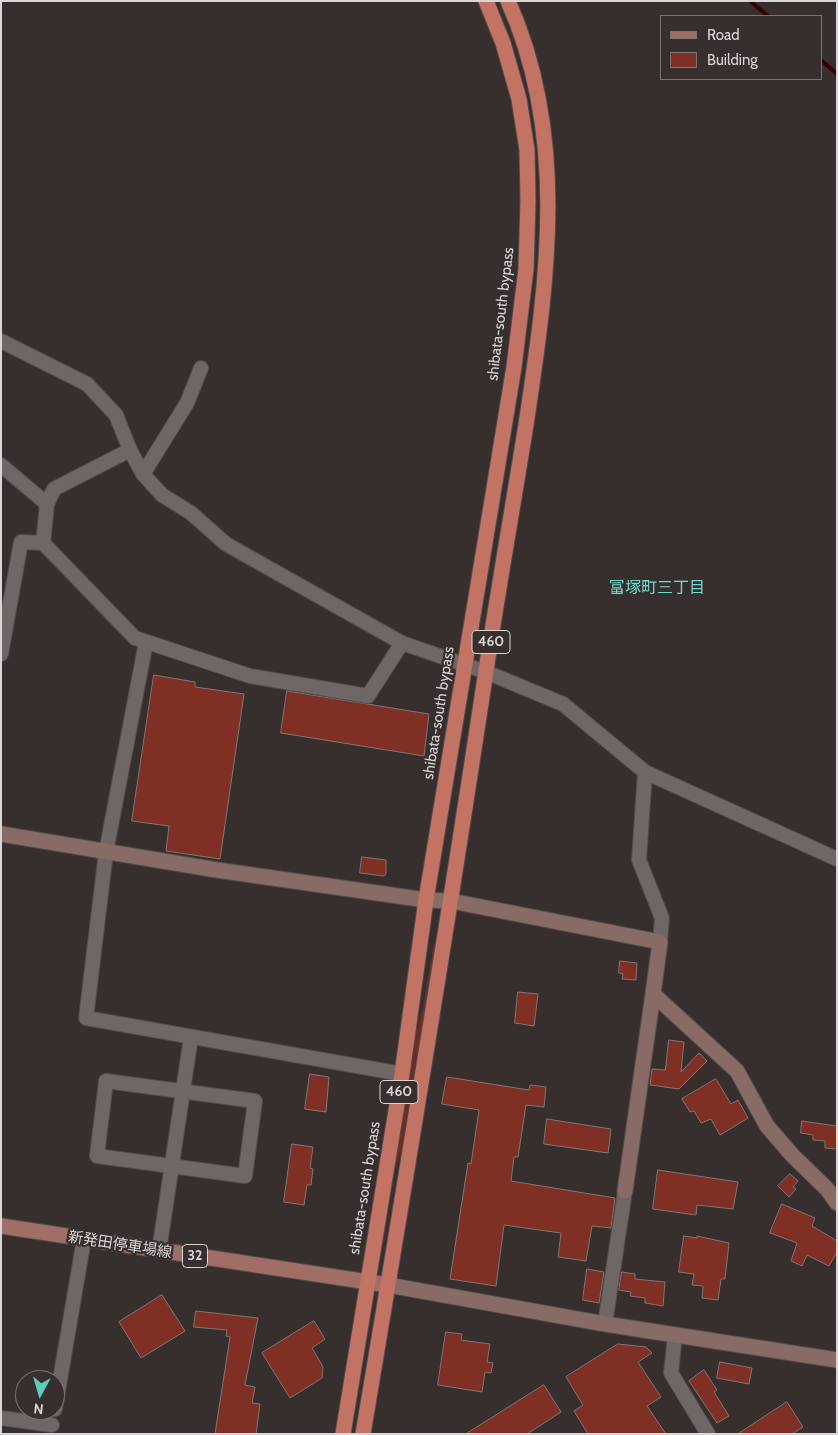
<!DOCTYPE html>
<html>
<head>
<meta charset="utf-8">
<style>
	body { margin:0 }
	#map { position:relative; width:838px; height:1435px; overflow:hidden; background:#362f2e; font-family:Cabin,sans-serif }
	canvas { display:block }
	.frame { position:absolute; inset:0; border:2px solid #dad6d5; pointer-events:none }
	.legend { position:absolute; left:660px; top:15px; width:162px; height:65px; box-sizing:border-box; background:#362f2e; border:1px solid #787271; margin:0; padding:6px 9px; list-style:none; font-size:15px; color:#dad6d5 }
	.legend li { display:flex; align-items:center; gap:10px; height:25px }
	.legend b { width:25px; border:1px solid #787271 }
	.north { position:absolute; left:15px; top:1370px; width:50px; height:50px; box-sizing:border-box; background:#362f2e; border:1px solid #787271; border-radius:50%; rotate:186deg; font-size:14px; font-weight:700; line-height:20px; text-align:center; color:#dad6d5 }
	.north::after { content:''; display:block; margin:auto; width:18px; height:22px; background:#5bcebb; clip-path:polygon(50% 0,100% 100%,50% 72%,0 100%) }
</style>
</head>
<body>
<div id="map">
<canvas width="838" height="1435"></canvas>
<div class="frame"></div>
<ul class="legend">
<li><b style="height:6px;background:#a16e65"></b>Road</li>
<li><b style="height:14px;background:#7f2f23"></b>Building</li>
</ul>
<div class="north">N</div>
</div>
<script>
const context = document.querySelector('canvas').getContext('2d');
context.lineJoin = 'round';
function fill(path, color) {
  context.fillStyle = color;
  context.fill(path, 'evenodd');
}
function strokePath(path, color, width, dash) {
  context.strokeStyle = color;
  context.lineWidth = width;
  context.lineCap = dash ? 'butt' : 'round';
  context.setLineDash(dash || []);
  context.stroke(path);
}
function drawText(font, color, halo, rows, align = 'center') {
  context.font = font + ' Cabin,"Noto Sans JP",sans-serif';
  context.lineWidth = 4.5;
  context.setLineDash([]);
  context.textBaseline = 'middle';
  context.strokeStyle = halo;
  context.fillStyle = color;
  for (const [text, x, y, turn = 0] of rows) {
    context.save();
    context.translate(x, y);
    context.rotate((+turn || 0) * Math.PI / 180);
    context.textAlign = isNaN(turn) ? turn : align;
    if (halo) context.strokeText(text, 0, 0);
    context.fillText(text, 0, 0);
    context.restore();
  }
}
const green = new Path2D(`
	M434 943 437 944 408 1130 393 1175 382 1251H379L410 1057 423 1007Z`);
const stream = new Path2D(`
	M750 1 768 16
	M822 61 837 74`);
const building = new Path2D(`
	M154 675 195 682V687L244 694 220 859 166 851 169 826 132 821Z
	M287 691 429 714 424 756 281 733Z
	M362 857 386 860V874L384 876 360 873Z
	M620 961 637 963 636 980 622 979 623 974 619 973Z
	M518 992 538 994 534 1026 515 1023Z
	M669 1040 684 1042 681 1072 699 1053 707 1061 679 1089 650 1085 652 1069 665 1070Z
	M310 1074 329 1077 326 1112 305 1109Z
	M447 1077 529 1090 530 1085 546 1087 544 1107 526 1105 518 1157H514L511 1181 615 1198 611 1228 592 1226 586 1261 558 1257 561 1233 504 1225 496 1286 450 1279 468 1163 471 1164 479 1110 442 1104Z
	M716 1079 731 1104 738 1100 748 1118 720 1135 711 1119 701 1123 694 1111 690 1112 682 1099Z
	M547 1119 611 1129 608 1153 544 1144Z
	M802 1121 837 1126V1149L825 1148V1141L813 1140V1135L801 1133Z
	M292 1144 313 1147 310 1168 313 1169 311 1185H307L304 1205 284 1202Z
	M658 1170 738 1182 733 1209 697 1205 696 1215 653 1209Z
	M790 1174 798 1181 793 1187 796 1189 789 1197 778 1186Z
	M782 1204 815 1218 812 1226 837 1241V1252L829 1266 807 1255 802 1266 791 1261 797 1243 770 1233Z
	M684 1236 697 1238V1236L729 1243 725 1279H721L718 1300 702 1298 703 1286 692 1285 694 1274 679 1272Z
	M587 1269 604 1272 599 1303 583 1300Z
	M622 1272 635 1274V1279L665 1282 663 1306 645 1303V1298L630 1296 631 1292 619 1290Z
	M162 1295 185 1331 141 1358 119 1322Z
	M196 1311 258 1318 245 1385 255 1387 252 1403 260 1404 256 1434H215L230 1337 226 1336 227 1330 194 1327Z
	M314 1321 325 1339 312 1348 323 1367 322 1378 290 1398 262 1353Z
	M446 1332 462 1334 461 1340 490 1344 487 1362 493 1363 491 1373 485 1372 482 1392 438 1385Z
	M618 1344 646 1347 652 1353 638 1362 661 1397 647 1406 666 1434H588L574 1411 583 1405 566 1377Z
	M720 1362 752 1368 749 1384 717 1378Z
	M704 1370 717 1390 714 1392 729 1416 717 1423 689 1381Z
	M544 1385 561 1412 527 1434H466Z
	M787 1402 803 1427 792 1434H738Z`);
const street = new Path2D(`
	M1 341 87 384 116 415 130 450 143 474 162 495 191 513 226 544 402 643 486 672 563 704 645 772 837 859
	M1 465 47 504
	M143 474 187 403 201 368
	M43 543 47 504 54 489 130 450
	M146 642 106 852 86 1018 402 1074
	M1 654 21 542 43 543 135 638 250 676 368 696 402 643
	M645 772 639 860 662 918 660 942
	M106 1081 255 1101 245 1176 97 1156Z
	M159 1251 191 1037
	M605 1324 625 1191
	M675 1335 671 1373 708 1434
	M55 1409 84 1239
	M1 1418 52 1425`);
const secondary = new Path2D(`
	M1 834 217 870 426 900 451 901 660 942 653 994 737 1071 767 1126 793 1156 827 1189 837 1203
	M625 1191 653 994
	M388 1285 605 1324 837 1360`);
const primary = new Path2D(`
	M1 1226 388 1285`);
const highway = new Path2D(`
	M343 1434 402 1074 426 900 514 367 526 269 528 201 527 150 519 99 503 43 486 1
	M363 1434C405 1184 446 935 484 684 497 595 513 507 527 418 548 278 568 135 508 1`);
const shields = [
	[491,642,38],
	[399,1092,38],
	[195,1256,25]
];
const shieldNames = [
	["460",491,642],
	["460",399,1092],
	["32",195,1256]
];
const streetNames = [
	["shibata-south bypass",501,314,-83],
	["shibata-south bypass",439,713,-81],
	["shibata-south bypass",365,1188,-81],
	["新発田停車場線",120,1245,9]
];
const neighbourhoodNames = [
	["富塚町三丁目",657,588]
];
fill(green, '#6a2c23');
strokePath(stream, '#370000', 4);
fill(building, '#7f2f23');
strokePath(building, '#7f7775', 1);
strokePath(street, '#534c4b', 16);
strokePath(secondary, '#534c4b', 17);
strokePath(primary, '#534c4b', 17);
strokePath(highway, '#534c4b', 17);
strokePath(street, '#6f6766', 14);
strokePath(secondary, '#886b65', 15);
strokePath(primary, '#a16e65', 15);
strokePath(highway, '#c27364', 15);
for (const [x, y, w] of shields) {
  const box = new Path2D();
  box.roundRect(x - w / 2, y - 11.5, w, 23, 4);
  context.fillStyle = '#362f2e';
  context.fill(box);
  strokePath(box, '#dad6d5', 1);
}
drawText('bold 14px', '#dad6d5', null, shieldNames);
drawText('15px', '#dad6d5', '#362f2e', streetNames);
drawText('16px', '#74dac8', '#362f2e', neighbourhoodNames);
</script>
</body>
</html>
